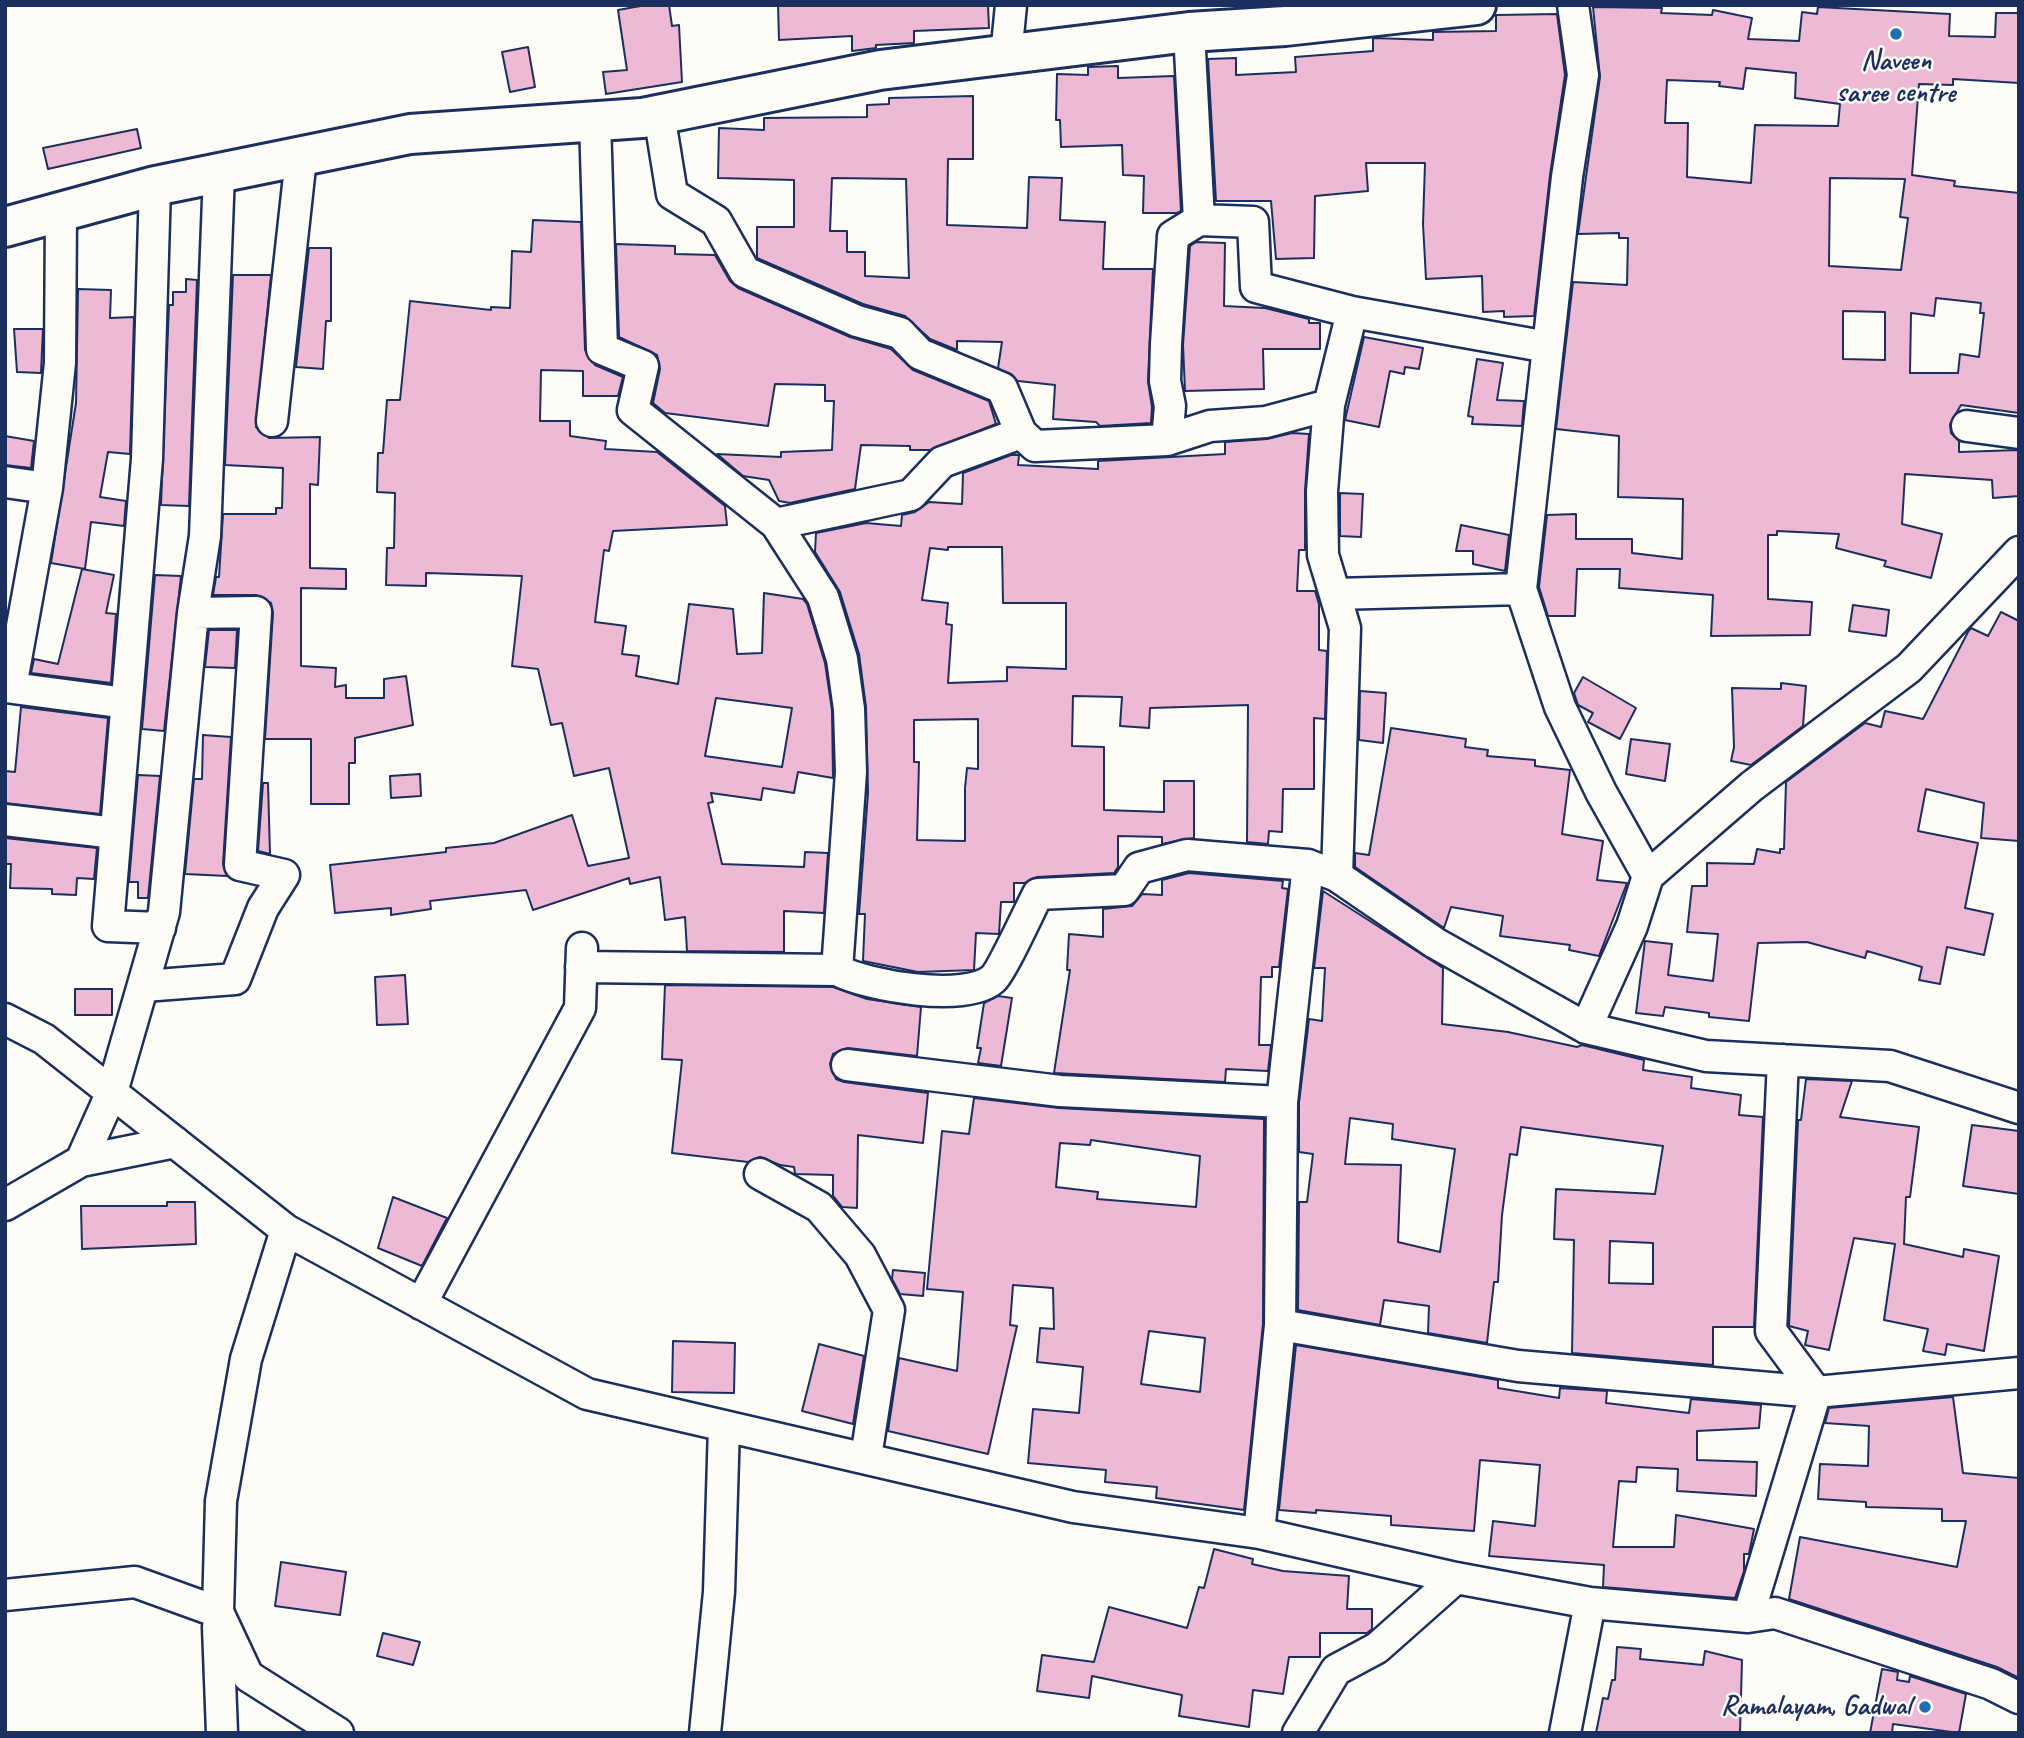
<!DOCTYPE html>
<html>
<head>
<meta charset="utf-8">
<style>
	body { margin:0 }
	#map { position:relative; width:2024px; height:1738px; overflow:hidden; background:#fdfcf7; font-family:Caveat,sans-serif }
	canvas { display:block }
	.frame { position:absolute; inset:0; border:7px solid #1b2f5e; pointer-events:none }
</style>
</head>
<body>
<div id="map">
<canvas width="2024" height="1738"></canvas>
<div class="frame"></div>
</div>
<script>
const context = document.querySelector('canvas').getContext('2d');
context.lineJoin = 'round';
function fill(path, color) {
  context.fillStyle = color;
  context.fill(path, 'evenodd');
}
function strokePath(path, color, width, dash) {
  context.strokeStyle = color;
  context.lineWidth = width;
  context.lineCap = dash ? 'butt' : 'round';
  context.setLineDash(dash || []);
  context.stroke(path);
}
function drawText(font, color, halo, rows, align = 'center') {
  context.font = font + ' Caveat,sans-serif';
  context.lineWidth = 5;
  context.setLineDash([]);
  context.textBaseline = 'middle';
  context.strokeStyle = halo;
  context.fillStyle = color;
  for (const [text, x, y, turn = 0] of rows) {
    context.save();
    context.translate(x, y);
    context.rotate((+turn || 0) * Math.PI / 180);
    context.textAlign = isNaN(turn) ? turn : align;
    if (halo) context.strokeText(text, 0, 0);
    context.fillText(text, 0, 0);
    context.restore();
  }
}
const building = new Path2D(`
	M646 5H669L672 26 679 25 682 82 606 94 603 72 627 70 618 10Z
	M778 5H988L989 28 914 31V43L876 45V48L852 51V36L779 40Z
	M1593 7 1662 8 1661 13 1712 15 1713 10 1752 18 1748 39 1799 41 1802 12 1817 14 1818 7 1950 14 1949 36 1995 37 1996 13H2019V83L1953 79V85L1919 84 1912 175 1955 181 1954 186 2019 193V413L1961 405 1950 424 1951 433 1959 441V452L2019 450V496L1993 498 1992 480 1905 474 1902 524 1942 534 1931 578 1884 566 1886 561 1836 548 1839 534 1777 531V535H1768V599L1812 602 1810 635 1711 636 1713 595 1619 588 1620 569H1577L1575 616H1548L1539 587 1547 515 1576 514V539H1632V553L1682 559 1683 499 1618 497 1619 436 1556 429 1573 282 1627 285 1628 238H1619V233L1578 234 1600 77ZM1746 68 1796 73 1795 98 1840 104 1838 126 1755 125 1751 183 1687 177 1688 123H1665L1667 80 1720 82 1719 86 1743 89ZM1830 178 1905 179 1900 217 1908 218 1901 270 1829 266ZM1936 298 1981 303 1980 313H1984L1979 357 1960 354 1958 373H1910L1911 313 1934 316ZM1843 311 1885 312V360L1843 359Z
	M1557 14 1565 75 1550 175 1534 316 1504 317V311L1483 312 1482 276 1426 279 1423 224 1425 163H1366L1368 191 1315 196 1314 258 1276 259 1271 201H1216L1208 59 1236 58V75L1296 72 1295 57 1373 51V38L1433 40V32L1496 31V15Z
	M528 47 535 87 510 92 502 52Z
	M1118 66V78L1174 76 1181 211 1177 213H1143L1144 176 1123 175 1122 145 1061 147 1060 120H1056L1057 74 1088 75V67Z
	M973 96V159H948L947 225 1027 228 1029 177 1062 178 1060 220 1105 222 1103 269H1153L1148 381 1152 407 1151 423 1100 426 1096 422 1053 419 1055 385 1018 381 998 368 1002 342 957 341V350L930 339 905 316 863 304 757 258V227H794V180L718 178 719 128 764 130V118L867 117V105L889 104V98ZM832 178 906 179 909 278 865 276V252H847V231H830Z
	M137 129 141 148 48 169 43 148Z
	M533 220 581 222 585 350 595 365 623 377 618 396H583V371L541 370 540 421H570V436L606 441 605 449 657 452 725 506 727 525 613 531 609 551 604 550 595 622 626 626 622 654 639 656 636 676 678 684 689 604 733 609 737 654 762 653 764 593 803 599 807 604 825 663 832 710 833 778 798 772 794 793 763 788 761 800 711 793 713 802 708 803 722 864 804 867 805 852 828 853 824 913 784 911V952L687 951 685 917 665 920 660 877 630 884 629 878 533 910 526 890 430 901 431 909 391 915V908L335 913 330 865 446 852V848L494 843 572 815 588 866 629 858 609 768 574 776 562 723 551 725 538 669 512 666 522 576 426 573V586L386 585 387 548H394L395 493 377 492 378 453H383L387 400H400L410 301 491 310V307L510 308 512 251 531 252ZM716 698 792 708 782 767 705 756Z
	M1196 242 1225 243 1224 306 1265 308 1309 319V323H1320V349H1263L1264 389 1185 391 1183 345 1190 246Z
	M616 244 675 246V254L715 255 730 281 738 288 850 337 891 349 913 370 989 401 996 424 930 450H910V446L861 445 855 489 790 503 779 501 769 480 743 476 717 454 781 457V452L832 450 834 401H825V385L775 384 768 426 665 413 653 403 660 369 657 355 619 337Z
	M309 248H331V321H326L323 369 296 367Z
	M233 275H271L256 427 269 438 320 437 318 485 310 484V568L346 569V589L301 588V666L336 668 335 687 346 685V698H384V679L406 676 413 725 355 738V763H349V804H311V739H265L273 613 271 603 256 595H213L216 577H219L223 514H276V508H282L283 468 225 465Z
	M186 279 197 280 189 506 161 505 169 305H173V292H186Z
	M78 289 111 290 110 318 134 317 130 454 108 452 100 497 126 501 124 526 91 522 85 569 51 563 76 403Z
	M14 329H43L41 373 17 372Z
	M1364 337 1423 348 1419 369 1405 367 1404 374 1390 371 1379 427 1345 420Z
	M1477 359 1503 363 1497 400 1524 401 1522 426 1472 424 1473 417 1468 416Z
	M1292 433 1309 434 1305 491V550H1299L1297 591H1315L1319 604V650L1327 651 1325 719 1314 718V789H1283L1282 832 1269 831 1268 844 1247 842 1248 705 1150 708 1149 728 1120 726 1122 697 1073 696 1072 746 1104 747V810L1164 812V781H1194V838L1162 844V837L1118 836V867L1114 873 1037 877 1025 883H1014V902H1001L999 934 976 933 974 970 918 972 863 961 865 914H859L868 793 866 707 859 654 840 592 815 552 816 533 866 523 901 526 902 515 915 512 929 502 962 504 963 473 1011 455H1019L1018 465 1098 469V461L1225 454V442L1267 439ZM948 547H1002L1003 603H1066V669L1007 667V681L948 683 952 625 946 624 948 603 922 600 930 548 948 550ZM978 719V769L967 768 965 788V841L917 840 919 762H914V720Z
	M5 436 34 441 31 468 5 465Z
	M1340 493 1363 494 1361 537 1340 536Z
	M1461 525 1509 535 1505 571 1473 564V551H1456Z
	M82 569 114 575 106 613 116 614 111 683 31 673 34 659 58 664Z
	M155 575 181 576 164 731 142 729Z
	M1853 605 1889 610 1886 636 1849 631Z
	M2001 612 2019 621V841L1981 838 1984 803 1926 789 1918 831 1978 843 1965 908 1993 914 1984 955 1947 947 1940 984 1919 980 1922 967 1867 951 1865 958 1807 942 1758 943 1749 1021 1709 1017V1013L1665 1007 1663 1016 1636 1013 1645 941 1672 944 1668 975 1713 981 1718 934 1687 932 1692 886H1707V863L1754 864 1757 849 1780 853V849H1784L1786 782 1865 723 1881 727 1885 711 1923 719 1968 632 1971 628 1988 636Z
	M209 630H237L235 668 205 667Z
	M1583 677 1636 708 1620 739 1588 722 1593 713 1578 705 1574 693Z
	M1781 683 1806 686 1803 726 1751 765 1731 761 1734 747 1732 688 1781 689Z
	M1360 691 1386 693 1383 743 1359 740Z
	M21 707 108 718 100 814 5 803V771L15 772Z
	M1391 728 1466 739 1465 747 1488 750 1487 756 1535 760V766L1570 770 1562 834 1603 841 1597 880 1627 883 1599 956 1569 950 1570 945 1500 936 1503 916 1451 907 1444 928 1355 867V853L1369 855Z
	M203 735 231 737 223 864 227 876 185 874 194 779H202Z
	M1631 739 1670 744 1665 781 1626 774Z
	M420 774 421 796 391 798 390 776Z
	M138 775 160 776 148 898H138V882H129Z
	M263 783H268L270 854 258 851Z
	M5 838 97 848 94 879 77 878 76 895 52 894V889L10 888 11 864H5Z
	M1189 873 1283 881 1282 888 1288 889 1279 967H1272V977H1261L1259 1045H1271L1268 1071 1226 1069 1225 1082 1054 1073 1070 970H1067L1069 934 1103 937V909L1132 906 1142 894 1162 895V880Z
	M1323 891 1443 968 1442 1024 1508 1032 1577 1047 1582 1045 1644 1060 1643 1070 1692 1077 1691 1088 1741 1095 1739 1115 1763 1117 1754 1327H1713V1365L1572 1353 1574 1240 1554 1239 1556 1189 1655 1194 1663 1146 1587 1136 1521 1127 1517 1155 1510 1154 1502 1215 1498 1282H1494L1487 1343 1428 1333 1429 1306 1384 1300 1380 1325 1298 1310 1299 1202H1307L1313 1154 1299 1152V1103L1309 1019 1322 1021 1325 968H1314ZM1350 1118 1393 1124 1392 1139 1455 1149 1440 1252 1398 1242 1401 1165 1345 1164ZM1610 1241 1653 1243V1284L1609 1283Z
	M405 975 408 1024 377 1025 375 977Z
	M665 985 833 987 867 999 921 1007 917 1056 848 1048 833 1054 830 1064 836 1079 844 1082 928 1093 923 1143 858 1135 857 1208 842 1207 833 1196V1175L795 1174 794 1167 780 1165 760 1157 748 1162 672 1153 682 1060 662 1059Z
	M75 989H112V1015H75Z
	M998 996 1012 998 1001 1066 978 1063 981 1048H977L984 1003Z
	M1806 1079 1852 1081 1840 1117 1919 1127 1910 1197H1906L1904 1244 1963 1257 1964 1249 1999 1256 1984 1351 1947 1344 1945 1355 1923 1351 1928 1329 1884 1320 1895 1244 1854 1238 1829 1350 1805 1345 1808 1331 1789 1326 1798 1120H1801Z
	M974 1098 1059 1108 1264 1119 1263 1324 1244 1510 1156 1498 1157 1487 1105 1482 1106 1470 1028 1463 1033 1409 1079 1413 1083 1367 1037 1362 1040 1328 1054 1329 1053 1288 1013 1285 1010 1325 1017 1326 988 1454 888 1431 899 1358 957 1371 963 1292 927 1289 942 1131 969 1134ZM1091 1140 1200 1156 1196 1207 1097 1199 1098 1192 1056 1187 1060 1143 1090 1145ZM1149 1331 1205 1338 1200 1392 1141 1384Z
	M1972 1125 2019 1131V1194L1963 1186Z
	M393 1197 447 1218 422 1266 378 1248Z
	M167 1202H195L196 1244 82 1249 81 1206H167Z
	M893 1270 925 1273 923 1296 900 1294 892 1279Z
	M673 1341 735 1343 734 1393 672 1392Z
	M819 1344 864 1356 853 1424 802 1411Z
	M1296 1345 1498 1380V1388L1559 1398 1560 1388 1607 1391 1606 1403 1689 1413 1691 1399 1761 1405 1759 1428 1697 1431V1460L1757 1462 1756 1496 1677 1491 1678 1469 1637 1467 1636 1482 1619 1481 1613 1547H1674L1676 1515 1754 1529 1749 1554H1744V1571L1735 1598 1603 1587 1604 1565 1489 1556 1493 1521 1535 1526 1540 1465 1480 1460 1474 1531 1391 1525V1516L1316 1510V1513L1279 1510Z
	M1953 1397 1963 1473 2019 1478V1678L1997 1667 1789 1599 1800 1537 1957 1567 1966 1521H1942V1509L1866 1507V1502L1818 1499 1820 1464 1868 1466 1869 1426 1825 1423 1829 1408Z
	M1214 1549 1253 1559 1252 1564 1283 1571 1349 1576 1347 1609H1372V1629L1367 1633H1320V1657H1289L1283 1694 1253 1690 1249 1727 1179 1716 1182 1695 1092 1676 1089 1698 1037 1691 1042 1655 1094 1662 1109 1607 1187 1628 1199 1587 1204 1588Z
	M281 1562 346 1572 340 1615 275 1606Z
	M383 1633 420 1642 413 1665 377 1656Z
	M1617 1647 1641 1649 1640 1659 1703 1665 1705 1651 1742 1660 1740 1733H1596L1603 1698 1608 1699 1612 1680H1615Z
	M1882 1669 1898 1672 1897 1680 1909 1682 1910 1676 1966 1694 1959 1733 1893 1724 1892 1733H1870Z`);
const minor = new Path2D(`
	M1189 32 1199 220 1253 222 1256 287 1352 312 1329 405 1322 491 1323 555 1345 628 1337 876 1308 865 1282 1102 1280 1325 1259 1533
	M1006 56 1011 5
	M659 114 672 194 716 221 745 272 857 321 900 333 920 354 1002 388 1021 433 1035 446 1167 440 1210 426 1266 422 1329 405
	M595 121 602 349 643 366 633 410 776 524
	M155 186 147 459 108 926 160 928
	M1548 347 1567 177 1583 75 1573 5
	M272 421 301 158
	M1967 426 2019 433
	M1021 433 942 462 911 495 776 524 823 597 842 659 849 709 851 772 837 970C867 986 966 1003 993 979 1002 971 1030 909 1038 894L1124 890 1139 868 1187 855 1308 865
	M1167 440 1170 406 1165 381 1166 344 1173 236 1199 220
	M5 482 47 488 11 687
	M47 488 60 363 61 212
	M1521 589 1560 707 1601 792 1648 876 1752 786 1909 668 2019 552
	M1335 594 1521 589 1548 347 1352 312
	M5 687 126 703
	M5 820 115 833
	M1337 876 1435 943 1586 1028 1632 926 1648 876
	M581 967 837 970
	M144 986 235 979 263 908 284 875 240 865 256 612 193 613
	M5 1019 44 1039 286 1230 587 1394 1073 1507 1259 1533 1456 1578 1590 1603 1748 1617 1775 1613 1991 1684 2019 1698
	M1586 1028 1706 1056 1890 1066 2019 1108
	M847 1065 1060 1091 1282 1102
	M81 1161 175 1142
	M760 1174 819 1207 860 1255 889 1310 866 1457
	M5 1205 81 1161 112 1092 164 912 193 613 205 536 219 173
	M421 1304 580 1008 582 948
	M1280 1325 1518 1366 1816 1392 2019 1373
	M5 1595 135 1582 218 1612 221 1501 246 1359 286 1230
	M218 1612 248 1676 338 1733
	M1748 1617 1816 1392 1771 1331 1783 1060
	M218 1627 222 1733
	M705 1733 719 1592 724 1426
	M1298 1733 1336 1670 1377 1648 1456 1578
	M1565 1733 1590 1603`);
const secondary = new Path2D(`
	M5 227 155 186 410 134 642 118 880 70 1189 32 1285 26 1476 5`);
const markers = [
	[1896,34,7,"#1f6fb2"],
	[1925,1707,7,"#1f6fb2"]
];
const poiNames = [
	["Naveen",1896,62],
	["saree centre",1896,94],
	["Ramalayam, Gadwal",1911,1707,"right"]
];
fill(building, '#eeb9d4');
strokePath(building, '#1b2f5e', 2);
strokePath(minor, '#1b2f5e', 35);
strokePath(secondary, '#1b2f5e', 44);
strokePath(minor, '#fdfcf7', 30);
strokePath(secondary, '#fdfcf7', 38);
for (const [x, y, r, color] of markers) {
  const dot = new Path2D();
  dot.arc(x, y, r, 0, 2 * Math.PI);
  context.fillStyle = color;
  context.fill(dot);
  strokePath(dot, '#fdfcf7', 2.5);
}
drawText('bold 28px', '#1b2f5e', '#fdfcf7', poiNames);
</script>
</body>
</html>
